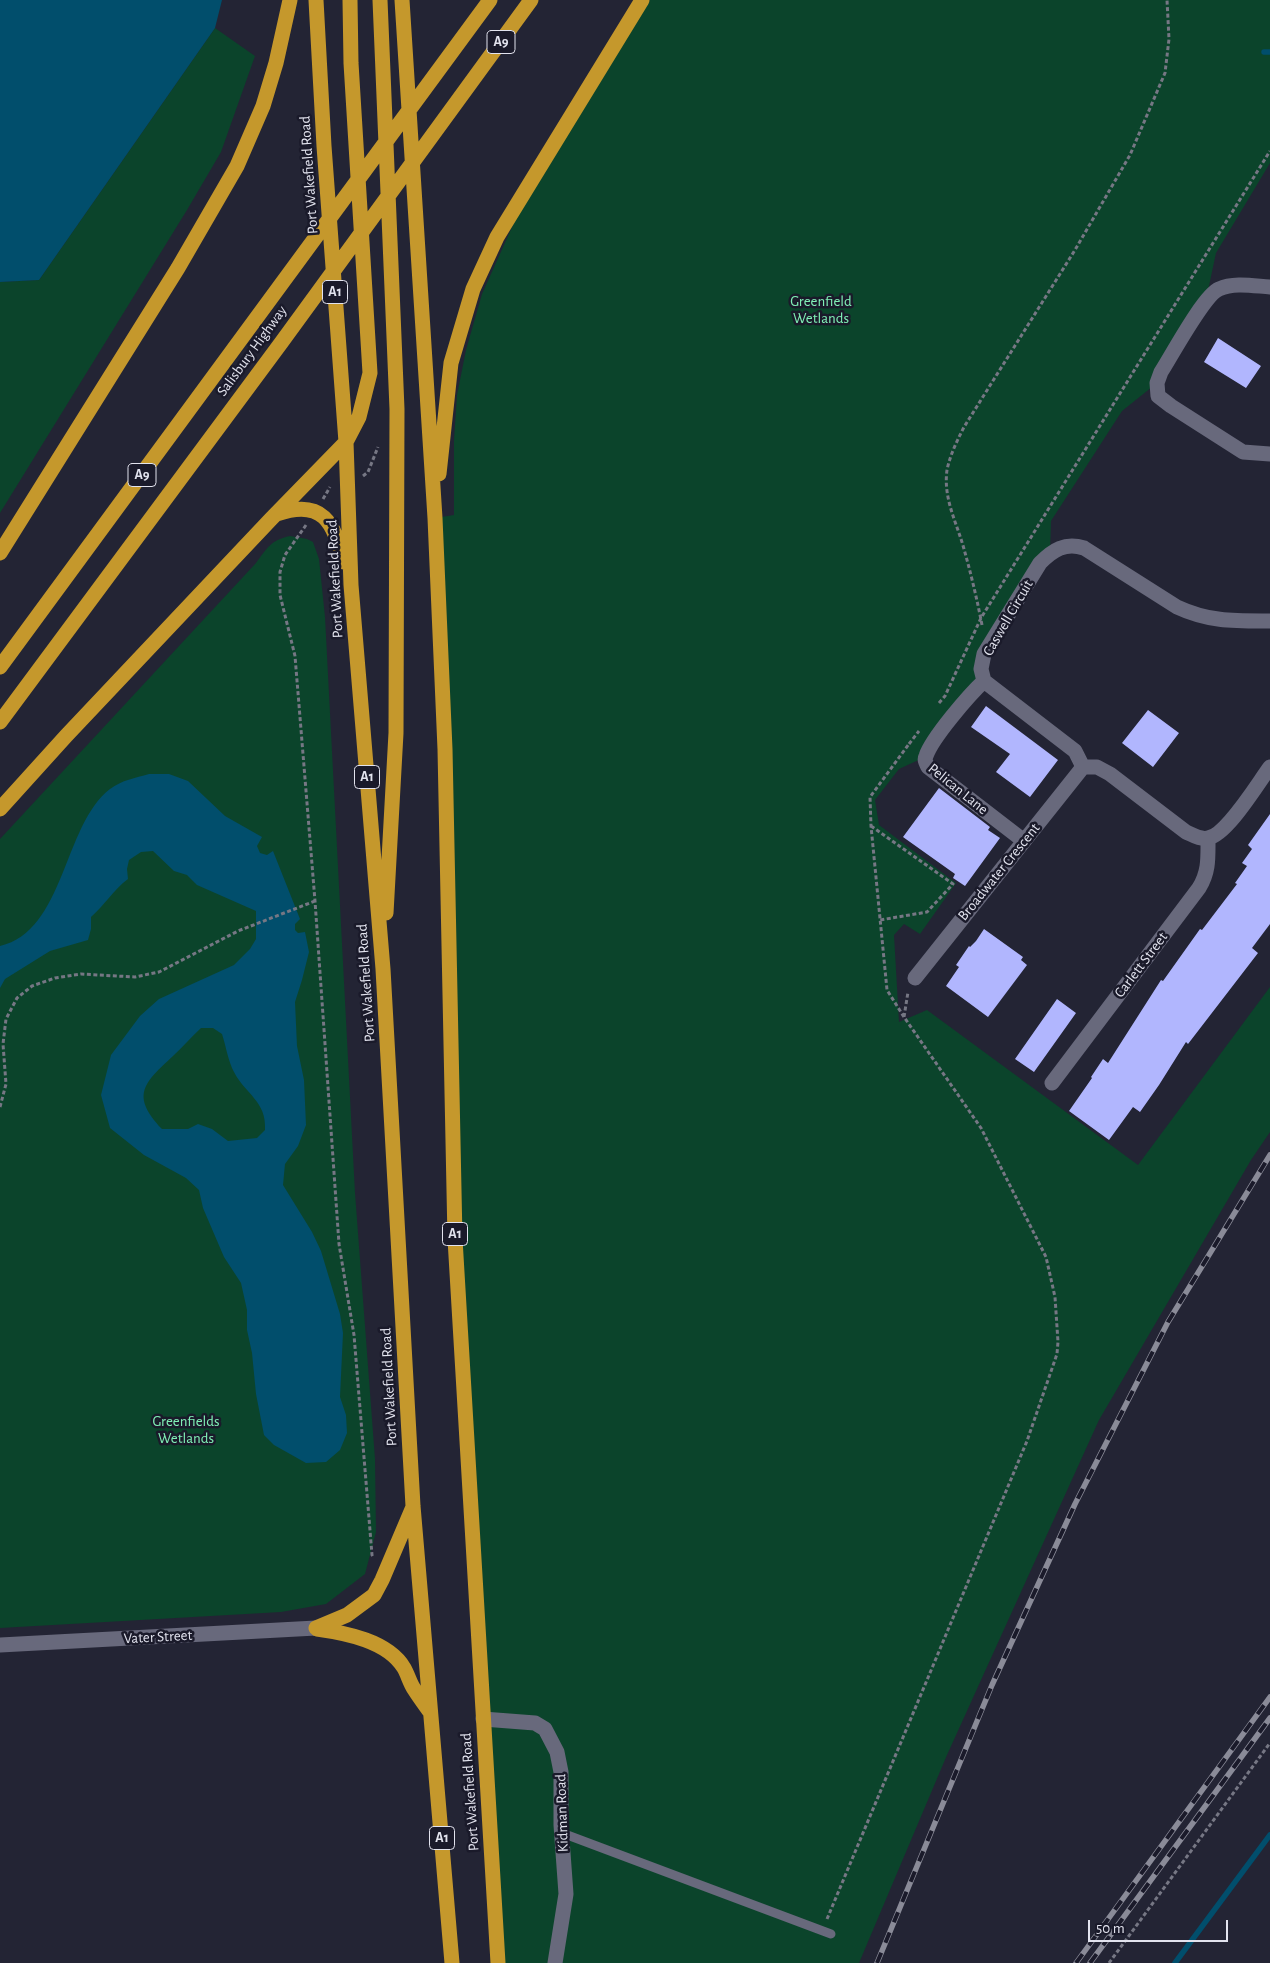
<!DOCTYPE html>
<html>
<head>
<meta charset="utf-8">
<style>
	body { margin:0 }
	#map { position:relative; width:1270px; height:1963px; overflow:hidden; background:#232434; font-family:"Alegreya Sans",sans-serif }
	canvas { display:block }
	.scale { position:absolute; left:1088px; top:1920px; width:140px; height:22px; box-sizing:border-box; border:2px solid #e2e3ee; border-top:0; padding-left:6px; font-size:15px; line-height:18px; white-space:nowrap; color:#e2e3ee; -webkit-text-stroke:4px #1a1a2a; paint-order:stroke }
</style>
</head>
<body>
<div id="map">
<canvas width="1270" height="1963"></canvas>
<div class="scale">50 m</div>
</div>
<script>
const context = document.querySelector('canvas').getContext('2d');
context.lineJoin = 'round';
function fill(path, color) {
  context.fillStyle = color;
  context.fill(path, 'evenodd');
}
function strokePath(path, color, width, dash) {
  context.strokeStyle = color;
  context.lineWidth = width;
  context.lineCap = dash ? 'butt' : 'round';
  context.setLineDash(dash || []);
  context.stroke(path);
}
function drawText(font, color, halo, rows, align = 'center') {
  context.font = font + ' "Alegreya Sans",sans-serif';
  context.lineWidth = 5;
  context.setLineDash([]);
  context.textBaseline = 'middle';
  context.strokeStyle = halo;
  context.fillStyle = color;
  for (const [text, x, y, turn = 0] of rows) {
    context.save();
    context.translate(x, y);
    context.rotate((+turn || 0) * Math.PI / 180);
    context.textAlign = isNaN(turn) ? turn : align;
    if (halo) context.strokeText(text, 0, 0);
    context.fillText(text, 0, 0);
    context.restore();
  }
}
const green = new Path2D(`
	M650 0H1270V163L1216 253 1206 300 1157 383 1122 411 1051 521 1050 553 984 654V681L925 757 899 769 875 800 879 825 956 883 920 934 904 924 894 935 899 1022 927 1010 1138 1165 1270 987V1132L1251 1160 1099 1420 947 1755 859 1963H498L455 1239 435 518 454 515V440L457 395 466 350 482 294 517 216Z
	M215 28 255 56 221 152 187 210 0 513V282L39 280Z
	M290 536 307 539 313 542 319 559 325 617 355 1193 375 1459 376 1532 365 1574 326 1604 281 1612 0 1628V839L256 563C267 548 271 540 290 536Z`);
const water = new Path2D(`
	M0 0H222L215 28 39 280 0 282Z
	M149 774H169L188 781 225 816 262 837 257 846 260 853 267 855 273 851 300 919 295 924V930L298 933 305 932 309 952 302 980 295 1002 297 1046 304 1080 306 1125 298 1146 285 1164 283 1185 312 1232 321 1251 340 1314 343 1333 340 1397 346 1415 347 1433 340 1450 326 1462 306 1463 274 1445 264 1435 256 1394 252 1353 247 1330V1310L241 1283 224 1257 203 1208 199 1190 186 1178 144 1155 110 1128 101 1095 111 1055 140 1016 159 999 234 965 250 949 256 939V911L197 885 187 875 174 871 153 851 141 852 129 860 127 869 128 879C113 890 105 905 91 917V929L88 940 50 951 5 979 0 988V946C65 931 63 825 110 789 122 780 135 778 149 774ZM201 1028H213L222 1034C226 1046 228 1061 234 1072 245 1094 267 1101 265 1130L257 1138 228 1141 212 1129 198 1124 188 1129H162C130 1095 144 1083 173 1056 183 1047 191 1037 201 1028Z`);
const stream = new Path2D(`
	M1264 52H1270
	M1175 1963 1270 1835`);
const building = new Path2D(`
	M1218 338 1261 366 1246 388 1204 362Z
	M986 706 1058 760 1030 797 996 772 1010 754 971 727Z
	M1148 710 1179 733 1153 767 1122 743Z
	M939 788 990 827 988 830 1000 838 965 886 953 878 955 874 903 837Z
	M1270 814V924L1252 948 1258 953 1188 1044 1186 1042 1159 1085 1140 1112 1133 1107 1109 1140 1069 1111 1092 1078 1091 1077 1103 1059 1108 1063 1161 980 1163 981 1200 929 1202 930 1237 884 1235 883 1247 866 1242 863 1252 849 1248 845Z
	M984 929 1023 957 1021 960 1027 965 988 1017 946 986 959 967 956 965 969 946 970 947 976 941Z
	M1057 999 1076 1013 1034 1072 1015 1059Z`);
const path = new Path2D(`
	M363 476 368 472 378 447
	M323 499 330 487
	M306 525 285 555 280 572V595L295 656 315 901 339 1244 354 1335 372 1555 374 1558
	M982 625C977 599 971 574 964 549 957 523 943 499 947 470 950 455 957 441 964 427L1075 250 1130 155 1165 73 1169 39 1167 0
	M939 703 945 696 981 618 1270 151
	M909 744 919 731
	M871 826 953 884 927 912 880 920
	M904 1017 887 990 871 826 870 797 909 744
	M0 1107 6 1084 3 1044 6 1019 17 998 32 986 55 978 81 974 135 977 159 972 238 931 315 901
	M827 1919 1027 1441 1057 1354 1058 1342 1055 1297 1046 1257 981 1128 904 1017 908 992
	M1109 1963 1270 1743`);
const lane = new Path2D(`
	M562 1833 831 1934`);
const street = new Path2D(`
	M1270 287C1254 286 1234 282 1219 289 1204 295 1172 355 1161 372L1157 383 1158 396 1171 406 1243 452 1270 454
	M1270 621C1235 621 1209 622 1177 607L1084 548C1065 542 1053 550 1040 563L984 654 981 669 984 681 1075 751 1083 767H1097L1110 774 1186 832C1193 835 1200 840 1208 838 1227 835 1258 783 1270 767
	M984 681C969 695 932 738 926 756 924 760 926 763 928 767L1024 841
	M915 978 1083 767
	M1052 1083 1199 888C1209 872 1208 858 1208 839
	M0 1645 316 1628
	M483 1719 535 1723 545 1729 557 1752 561 1772V1825L566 1894 555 1963`);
const highway = new Path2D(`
	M316 0 324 146 346 442 351 585 383 969 413 1506 452 1963
	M380 0 397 409 396 733 386 913
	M402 0 435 518 445 749 455 1239 498 1963
	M439 474 451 363 473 289 497 237 642 0
	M277 514C323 498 334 523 344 562
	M0 553 178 268 237 166 263 106 276 63 290 0
	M0 667 490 0
	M0 722 281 343 531 0
	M0 809 66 736 271 519 346 442 359 417 370 373 351 63 350 0
	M316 1628 347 1615 374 1595 382 1580 413 1507
	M317 1629C346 1633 388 1641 404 1668 408 1675 410 1683 414 1689 419 1697 425 1705 430 1712`);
const rail = new Path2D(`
	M877 1963 992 1685 1075 1504 1168 1322 1270 1155
	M1076 1963 1270 1697
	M1090 1963 1270 1718`);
const shields = [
	[501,42,28],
	[335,292,25],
	[142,475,28],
	[367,777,25],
	[455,1234,25],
	[442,1838,25]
];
const shieldNames = [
	["A9",501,42],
	["A1",335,292],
	["A9",142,475],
	["A1",367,777],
	["A1",455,1234],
	["A1",442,1838]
];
const streetNames = [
	["Port Wakefield Road",309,175,-94],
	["Salisbury Highway",252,351,-54],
	["Port Wakefield Road",335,579,-93],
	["Caswell Circuit",1008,618,-60],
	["Pelican Lane",958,789,39],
	["Broadwater Crescent",999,872,-51],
	["Carlett Street",1141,965,-53],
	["Port Wakefield Road",366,983,-94],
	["Port Wakefield Road",389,1387,-93],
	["Vater Street",158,1637,-3],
	["Port Wakefield Road",470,1792,-94],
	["Kidman Road",562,1813,-92]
];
const parkNames = [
	["Greenfield",821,301],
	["Wetlands",821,318],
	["Greenfields",186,1421],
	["Wetlands",186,1438]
];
fill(green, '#0b442b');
fill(water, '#014e6c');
strokePath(stream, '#014e6c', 5.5);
fill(building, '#b1b6fe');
strokePath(path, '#767784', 3, [4, 2.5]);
strokePath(lane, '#68697c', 9);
strokePath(street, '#68697c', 15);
strokePath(highway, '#c5982c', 15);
strokePath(rail, '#8a8b98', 5.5);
strokePath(rail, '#1a1a2a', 4, [11]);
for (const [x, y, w] of shields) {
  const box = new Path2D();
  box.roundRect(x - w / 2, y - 11.5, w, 23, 4);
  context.fillStyle = '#1a1a2a';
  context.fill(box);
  strokePath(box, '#e2e3ee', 1);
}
drawText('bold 14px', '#e2e3ee', null, shieldNames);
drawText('15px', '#e2e3ee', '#1a1a2a', streetNames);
drawText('15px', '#80f0b6', '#1a1a2a', parkNames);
</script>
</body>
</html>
